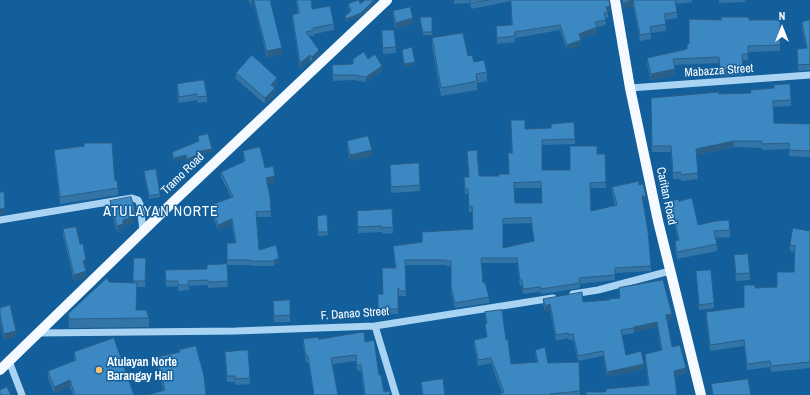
<!DOCTYPE html>
<html>
<head>
<meta charset="utf-8">
<style>
	body { margin:0 }
	#map { position:relative; width:810px; height:395px; overflow:hidden; background:#135f9b; font-family:"Archivo Narrow",sans-serif }
	canvas { display:block }
	.north { position:absolute; left:762px; top:8px; width:40px; height:40px; -webkit-text-stroke:3px #135f9b; paint-order:stroke; rotate:0deg; font-size:11px; font-weight:700; line-height:16px; text-align:center; color:#fff }
	.north::after { content:''; display:block; margin:auto; width:14px; height:18px; background:#fff; clip-path:polygon(50% 0,100% 100%,50% 72%,0 100%) }
</style>
</head>
<body>
<div id="map">
<canvas width="810" height="395"></canvas>
<div class="north">N</div>
</div>
<script>
const context = document.querySelector('canvas').getContext('2d');
context.lineJoin = 'round';
function strokePath(path, color, width, dash) {
  context.strokeStyle = color;
  context.lineWidth = width;
  context.lineCap = dash ? 'butt' : 'round';
  context.setLineDash(dash || []);
  context.stroke(path);
}
function fill(path, color) {
  context.fillStyle = color;
  context.fill(path, 'evenodd');
}
function drawText(font, color, halo, rows, align = 'center') {
  context.font = font + ' "Archivo Narrow",sans-serif';
  context.lineWidth = 3;
  context.setLineDash([]);
  context.textBaseline = 'middle';
  context.strokeStyle = halo;
  context.fillStyle = color;
  for (const [text, x, y, turn = 0] of rows) {
    context.save();
    context.translate(x, y);
    context.rotate((+turn || 0) * Math.PI / 180);
    context.textAlign = isNaN(turn) ? turn : align;
    if (halo) context.strokeText(text, 0, 0);
    context.fillText(text, 0, 0);
    context.restore();
  }
}
const minor = new Path2D(`
	M630 88 810 75
	M0 220 132 198 138 200 140 204 143 231
	M573 294 598 290 670 271
	M375 326 396 395
	M38 333 236 331 375 326 553 298
	M9 361 22 395`);
const major = new Path2D(`
	M615 0 630 88 658 221 701 395
	M0 370 174 201 387 0`);
const wall = new Path2D(`
	M249 0H270L282 54 267 58 254 5 251 6Z
	M296 0H311L312 9 334 24V30L314 34V36H309L319 55 312 62 310 60 300 69 292 19V13V15L298 13Z
	M454 0H609L610 11 608 12V18H605L606 25 597 27V33L581 38V45L567 50 560 30 515 38V42L497 44 496 26 512 25 511 1 471 9 470 3 454 4Z
	M622 0H692V2L676 4 677 12V18L665 20 666 31 651 33V39L640 41 633 6 623 9Z
	M719 0H745V2L719 3Z
	M374 3 361 16 346 22 345 20V16L350 12 348 7V4Z
	M393 11 413 24 396 29 393 17Z
	M420 17H432V35H423Z
	M721 20H780V51L748 52V60H742L743 75 720 76 719 63 674 65 675 75 651 80 647 64V58L687 49 689 44Z
	M810 20V70L798 71 797 49 806 48 802 28V22Z
	M382 30 396 47V53L383 54Z
	M432 38 468 56 487 72V81L477 83V90L441 96 432 47Z
	M368 59 382 71 366 82 353 80 333 81 332 65 353 64Z
	M236 73 277 85 274 87 275 94 265 104 236 79Z
	M177 84 207 96V102L197 103V100L179 103 177 91Z
	M719 94 791 100V106L773 107 774 123 810 124V157L789 156V149L762 150V148L734 147 696 155 698 179 681 181V179H673L671 152H652L651 98Z
	M574 122 575 144 542 145V170H570L597 154H605L606 188H590L591 211 615 206 612 192V187L639 185 646 201H643L651 266V271L615 273V280L580 284V288L541 294 540 292 523 294 522 285 520 286 517 263H481L483 283 489 297V303L455 308 451 293V266H446V265H405L406 296H399L398 293V314H378V294H383L395 268 393 246 422 242 473 229 472 212H469L468 194H465L464 177H469L467 151 479 176H499L509 174 512 153 525 129 551 128ZM514 188H541V203H515ZM531 223 534 241 503 248V224Z
	M198 136 212 152 197 155V158L187 162 186 158 174 161 172 156V152L199 141Z
	M347 141 372 156 350 161 347 147Z
	M54 150 114 171 115 181 118 188V195L60 204 54 157Z
	M243 151 265 168 275 182 267 183 271 217H256L259 250 279 263 274 265V266H251V265H227L228 287 208 288V285L189 286V290L178 291V286L166 287 165 270 207 269 227 264V243H235L232 225 218 230 211 211V205L231 197 221 177V172L244 162 243 156Z
	M390 165 420 185V191L391 193Z
	M144 171 160 194V197L149 199 144 174Z
	M110 201 135 210V216L134 217V223L123 226V230L117 232 110 207Z
	M679 201 698 225 730 230V237L715 238 717 244V251L677 259 675 248V241L678 240 673 219 669 220 667 209V202Z
	M357 211 393 227V233L382 234V232L358 233Z
	M327 215 328 235 318 236 317 216Z
	M63 229 80 244 86 266 85 267 86 278 74 281 63 235Z
	M810 231V368L771 372 770 367 747 370 744 346 710 351 706 318V312L744 307 755 288 777 287 794 272 795 252 790 251V245Z
	M734 255 750 273V280L736 281Z
	M134 258H146L145 287H137L136 310 149 318V327L69 328 68 314 133 283Z
	M696 271 714 303V308L699 310Z
	M619 288 672 319 667 320 672 347 686 373 675 376 677 395 606 392 648 385 645 360V354L661 350 657 327 634 332V333L622 335 626 355 644 369 607 377 603 356 578 361 573 340H569L568 338 556 341 550 310 545 311 543 304V299L583 302 609 300 619 298Z
	M273 301 290 315V322H274Z
	M0 308 16 337 4 340 0 321Z
	M485 312 506 340 511 364 537 362 535 355V350L548 363 579 362 580 395H501V393H502L491 363 478 366 474 345V340L487 337 485 329V324H486Z
	M303 339H319L365 342 379 375 384 392 364 394 361 370 357 371 356 361 332 364 338 395H314L308 362H306L303 345Z
	M179 350 206 395 163 390 157 364V357L179 352Z
	M74 352 134 395H73L70 387 54 393 48 378V371L74 361Z
	M225 352 250 378V384L235 385V382H227Z
	M421 382 445 395H422Z`);
const shadedWall = new Path2D(`
	M251 0H254V5L251 6Z
	M374 0V3L361 16 346 22V19Z
	M633 0V6L623 9V3Z
	M610 6V11L606 12V7Z
	M413 18V24L396 29V23Z
	M597 27V33L579 39V34Z
	M581 40V45L567 50V45Z
	M282 48V54L267 58V51Z
	M319 50V55L312 62V57Z
	M310 55V60L300 69V63Z
	M415 62V65L404 67V64Z
	M382 66V71L366 82V77Z
	M675 69V75L651 80V74Z
	M277 78V85L271 91V85Z
	M275 88V94L265 104V98Z
	M734 141V147L696 155V149Z
	M212 149V152L197 155V158L187 162V159L196 152Z
	M372 150V156L350 161V155Z
	M186 155V158L174 161V158Z
	M275 176V182L266 183V178Z
	M642 196H646V201L642 202Z
	M5 208V214L0 215V209Z
	M134 217V223L123 226V230L117 232V226L123 220Z
	M232 219V225L218 230V225Z
	M279 258V263L274 265V260Z
	M86 260V266L83 267V261Z
	M86 271V278L74 281V275Z
	M550 304V310L545 311V306Z
	M672 314V319L666 320V315Z
	M657 322V327L634 332V327Z
	M16 331V337L4 340V334Z
	M644 364V369L607 377V372Z
	M686 368V373L674 377V371Z
	M70 380V387L54 393V387Z`);
const building = new Path2D(`
	M254 0H270L282 48 267 51Z
	M297 0H311L312 9 330 6 334 24 313 28 314 30 306 32 319 50 312 57 310 55 300 63 292 13V15L299 13Z
	M359 0 360 4 365 0H374L361 13 346 19 345 16 351 11 348 4Z
	M470 0H489L471 3Z
	M511 0H609L610 6 606 7 608 12 604 13 606 20 595 22 597 27 579 34 581 40 567 45 560 25 515 32V36L497 38 496 26 512 25Z
	M623 0H675L677 12 664 14 666 24 650 27 651 33 640 35 633 0 623 3Z
	M410 7 413 18 396 23 393 11Z
	M420 17H432V32H423Z
	M721 17H749V20H780V45L748 46V54H742L743 69 720 70 719 57 673 59 675 69 651 74 647 58 687 49V44H689V19L721 20Z
	M810 20V64L798 65 797 49 807 48 802 22Z
	M382 30H394L396 47 383 48Z
	M463 33 468 56 472 55 474 62 484 60 487 72 476 74 477 81 441 88 432 38Z
	M412 47 415 62 404 64 402 50Z
	M364 52 368 59 375 54 382 66 366 77 353 75H333L332 65 353 64V59Z
	M252 55 277 78 271 85 275 88 265 98 236 73Z
	M204 80 207 96 197 97V94L179 97 177 84Z
	M790 84 791 100 773 101 774 123 810 124V151L789 150V143L762 144V141H734L696 149 698 173 681 175V172L673 173 671 146H652L651 98 719 92V94L751 93 750 90 774 88V85Z
	M511 120H525V129L551 128V124L574 122 575 139 542 140V170H570V146H597V154H605L606 182 590 183 591 211 617 205 612 187 639 181V185L643 184 646 196H642L648 231 651 266 615 268V275L579 278 580 283 541 289 540 287 523 289 522 280H520L517 258H481L483 283 485 282 489 297 455 303 451 288V261H446V260H405L406 291H399L398 288V309H378V294H383L382 268H396L393 246 422 242V232L473 229 472 206 469 207 468 189H465L464 177H469L467 151 477 150 479 176H499V174H509L508 153H512ZM541 182 542 203H515L514 183ZM531 218 534 241 503 248V219Z
	M208 134 212 149 196 152 197 155 187 159 186 155 174 158 172 152 199 141 198 136Z
	M368 136 372 150 350 155 347 141Z
	M84 143H112L114 171 115 181 117 180 118 188 60 197 54 150 84 146Z
	M260 147 265 168 273 166 275 176 266 178 270 196 271 211 256 212 259 250 276 245 279 258 274 260V261H251V260H227V243H236L232 219 218 225 211 205 233 197 221 172 245 161 243 151Z
	M419 163 420 185 391 187 390 165Z
	M156 169 160 194 149 196 144 171Z
	M0 192H4L5 208 0 209Z
	M131 197 135 210 132 211 134 217 123 220V224L117 226 110 201Z
	M692 198 698 225 716 221 729 220 730 230 714 231 717 244 677 252 675 241 679 240 673 212 669 213 667 202 678 199 679 201Z
	M392 209 393 227 382 228V226L358 227 357 211Z
	M327 215 328 232H318L317 216Z
	M76 227 80 244H83L86 260 83 261 86 271 74 275 63 229Z
	M793 228 810 231V362L771 366 770 361 747 364 744 340 710 345 706 312 744 307V285H755V288L777 287V272H794L795 246 790 245Z
	M748 254 750 273 736 274 734 255Z
	M134 258H146L145 281H133Z
	M227 264 228 281 208 282V280L188 281 189 285H178V281H166L165 270 207 269V265Z
	M711 270 714 303 699 305 696 271Z
	M107 278 109 282 137 283 136 310H146L149 318 69 319 68 314Z
	M663 280 672 314 666 315 672 347 680 345 686 368 674 371 677 395H586V392H606V389L649 385 645 354 662 350 657 322 634 327V328L621 330 626 355 641 351 644 364 607 372 603 351 578 356 573 334 569 335 568 333 556 335 550 304 545 306 543 299 582 292 583 302 609 300V299L620 298 619 288Z
	M290 300V315L274 316 273 301Z
	M10 305 16 331 4 334 0 315V308Z
	M502 310 506 340 508 339 511 364 538 362 535 350 545 347 548 363 579 362 580 391 550 394V395H501V393L504 392 491 358 478 360 474 340 487 337 485 324H487L485 312Z
	M364 332 365 342 374 340 379 375H381L384 392 390 391V395H364V394H365L361 365H357L356 355 331 358 338 395H314L308 356H306L303 339 318 337 319 339Z
	M114 338 134 395H75L70 380 54 387 48 371 76 360 74 352Z
	M196 346 204 376 206 395H147L165 390 157 357 180 352 179 350Z
	M248 350 250 378 235 379V376H227L225 352Z
	M443 379 445 395H423L421 382Z
	M748 379 751 395H713L711 384Z
	M7 387 11 395H0V390Z`);
const markers = [
	[99,370,4,"#ffc26a"]
];
const streetNames = [
	["Mabazza Street",719,71,-4],
	["Tramo Road",183,174,-44],
	["Caritan Road",666,196,78],
	["F. Danao Street",355,314,-4]
];
const poiNames = [
	["Atulayan Norte",107,363],
	["Barangay Hall",107,377]
];
const quarterNames = [
	["ATULAYAN NORTE",161,212]
];
strokePath(minor, '#a8d3f3', 7);
strokePath(major, '#f4faff', 10);
fill(wall, '#3475a7');
fill(shadedWall, '#2a5f88');
fill(building, '#3c88c2');
strokePath(building, '#2a5f88', 1);
for (const [x, y, r, color] of markers) {
  const dot = new Path2D();
  dot.arc(x, y, r, 0, 2 * Math.PI);
  context.fillStyle = color;
  context.fill(dot);
  strokePath(dot, '#135f9b', 1.5);
}
drawText('12px', '#fff', '#135f9b', streetNames);
drawText('bold 12px', '#fff', '#135f9b', poiNames, 'left');
context.letterSpacing = '1px';
drawText('14px', '#fff', '#135f9b', quarterNames);
context.letterSpacing = '0px';
</script>
</body>
</html>
